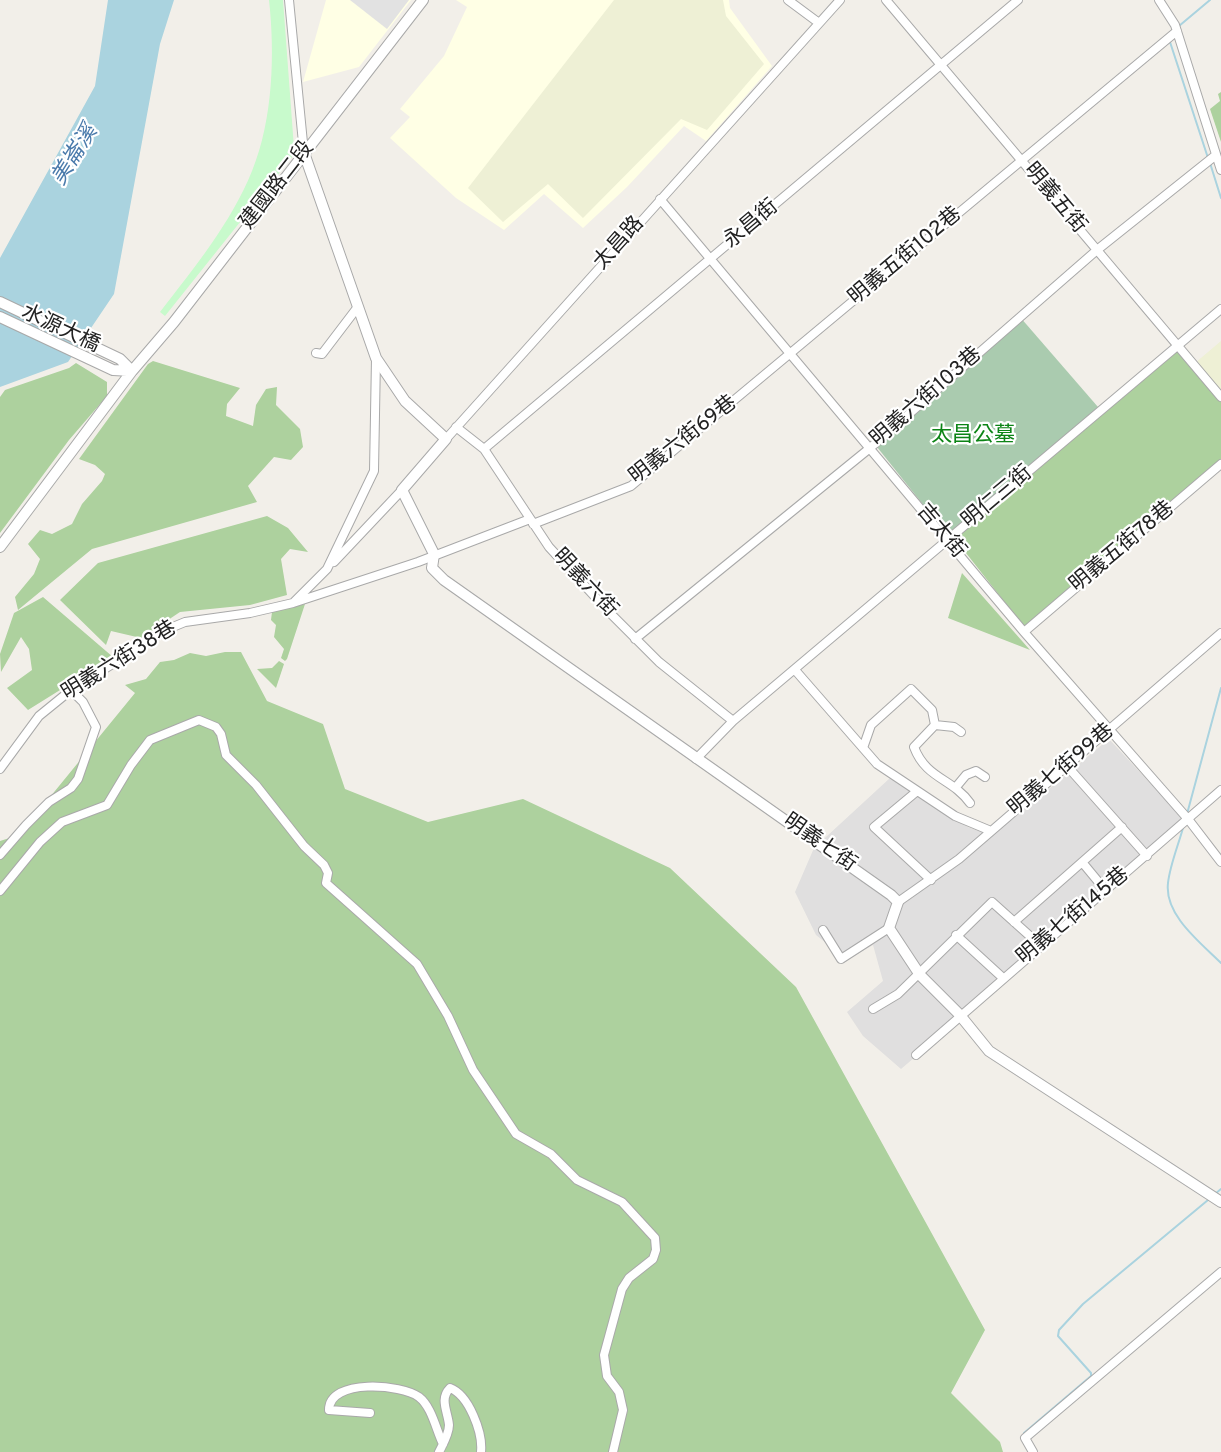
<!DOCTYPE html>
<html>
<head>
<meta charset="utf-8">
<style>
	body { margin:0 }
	canvas { display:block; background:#f2efe9 }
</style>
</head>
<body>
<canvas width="1221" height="1452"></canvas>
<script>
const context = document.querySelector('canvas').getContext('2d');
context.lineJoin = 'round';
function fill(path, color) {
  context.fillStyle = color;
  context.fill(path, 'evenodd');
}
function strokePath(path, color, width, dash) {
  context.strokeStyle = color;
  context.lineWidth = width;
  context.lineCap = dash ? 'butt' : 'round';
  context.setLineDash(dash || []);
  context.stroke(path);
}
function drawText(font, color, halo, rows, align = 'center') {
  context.font = font + ' Overpass,"Noto Sans TC",sans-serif';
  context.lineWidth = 4.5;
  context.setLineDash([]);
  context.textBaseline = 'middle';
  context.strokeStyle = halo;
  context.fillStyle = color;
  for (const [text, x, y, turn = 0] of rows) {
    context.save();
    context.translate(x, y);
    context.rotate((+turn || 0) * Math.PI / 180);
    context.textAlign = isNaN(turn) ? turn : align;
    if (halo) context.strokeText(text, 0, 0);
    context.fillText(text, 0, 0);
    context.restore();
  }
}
const residential = new Path2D(`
	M1109 739 1188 824 901 1069 863 1036 847 1012 883 981 873 945 847 960 816 935 795 892 814 848 890 778 968 827 992 836Z`);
const education = new Path2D(`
	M326 0H411L359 67 303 82Z
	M456 0H729L730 8 772 66 706 141 684 126 627 187 583 228 544 194 504 230 456 198 390 138 410 117 400 109 444 56 467 7Z`);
const farmland = new Path2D(`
	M614 0H723L726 16 764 64 707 130 681 119 583 218 548 184 503 222 468 188Z
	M1221 341V393L1195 363Z`);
const forest = new Path2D(`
	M1221 92V142L1210 109 1220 101 1218 94Z
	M1177 349 1221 401V460L1025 628 955 539Z
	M153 361 240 388 227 404 226 416 253 426 256 405 266 389 277 387 276 405 300 429 303 447 291 460 274 457 248 486 257 502 92 549 18 610 15 597 34 574 40 559 28 544 40 530 52 534 72 524 82 504 102 481 105 474 95 465 79 459 148 364Z
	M76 363 107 382V396L69 440 0 533V397L5 390 69 368Z
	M267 516 288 528 308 552 290 549 281 559 287 595 250 605 180 612 141 638 111 631 106 645 60 600 98 563Z
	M962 573 1030 650 948 618Z
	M43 597 113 657 28 710 7 688 32 670 29 649 21 637 1 672 0 654 14 613Z
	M305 604 287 659 285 661 281 658 284 649 274 637 276 625 271 620 272 612Z
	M225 652H241L267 701 323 724 345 789 428 822 523 799 670 868 796 987 985 1330 951 1393 1000 1442 1003 1452H0V841L19 835 135 693 125 685 146 679 160 662 174 660 190 653 206 656Z
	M279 661 284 664 276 688 257 669 272 668Z`);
const cemetery = new Path2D(`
	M1020 317 1098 407 949 537 873 442Z`);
const park = new Path2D(`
	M269 0H283L294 148 292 157 165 316 160 312C194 268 231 223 252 171 273 120 275 54 269 0Z`);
const parking = new Path2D(`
	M350 0H409L387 29Z`);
const water = new Path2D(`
	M108 0H174L160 44 114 294 68 362 0 387V258L95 86Z`);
const stream = new Path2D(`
	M1179 26 1210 0
	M1170 42 1208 158
	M1210 163 1221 198
	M1187 814 1221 688
	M1183 828C1178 846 1170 865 1168 883 1164 915 1201 943 1221 963
	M1215 1194 1221 1189
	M1024 1433 1091 1376V1373L1058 1336 1059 1330 1083 1304 1208 1200`);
const minor = new Path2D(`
	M289 0 304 153
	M788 0 819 23
	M886 0 1221 397
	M1159 0 1175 25 1221 170
	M660 199 1024 632 1188 819 1221 862
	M316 353 322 354 357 308
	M456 427 484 449 549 547 611 614 659 662 733 721
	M446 439 840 0
	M484 449 1018 0
	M533 524 631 486 1177 31
	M334 562 402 490
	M293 603 418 562 530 519
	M1024 632 1221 464
	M635 639 870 448 1097 250 1216 155
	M795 670 877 764 955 816 991 831
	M935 725 914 747C926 779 952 778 970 803
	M863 748 871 725 911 689 932 710 935 725 954 727 961 732
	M696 759 733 721 1221 309
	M1067 766 1147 856
	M0 769 39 716 71 690 168 629 185 622 250 613 293 603 327 569 374 471 376 358
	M956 787 966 775 976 771 985 777
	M916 792 874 827 931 880
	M0 855 26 825 49 802 71 788 78 779 96 727 83 702 71 690
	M1082 862 1106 891
	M0 891 40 842 62 822 107 805 131 765 150 740 199 720 216 727 221 734 226 755 256 785 304 846 324 865 328 873 326 883 417 964 448 1016 473 1070 516 1134 551 1154 577 1180 622 1202 655 1238 656 1250 653 1259 629 1278 622 1289 604 1355 607 1376 619 1392 623 1410 613 1452
	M898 902 959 859 1221 633
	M1014 922 1122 827
	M823 930 841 959 889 928
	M956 935 1003 978
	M873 1009 898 994 992 902 1041 946
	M916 1055 1221 790
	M370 1413 329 1410C329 1378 402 1384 419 1397 432 1407 436 1430 443 1444
	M439 1452C443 1444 449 1434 449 1425 448 1412 439 1399 450 1388 469 1395 483 1433 481 1452
	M1033 1452 1025 1438 1221 1272`);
const tertiary = new Path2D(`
	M304 153 376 358 405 401 446 439 402 490 434 554 432 568 444 580 891 895 898 902 889 928 920 975 959 1014 989 1051 1221 1202
	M0 302 120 359 132 371
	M0 317 113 370 132 371
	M0 547 132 371 174 322 423 0`);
const streetNames = [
	["建國路二段",278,186,-52],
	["明義五街",1054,199,50],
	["永昌街",752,225,-40],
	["太昌路",620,244,-48],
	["明義五街102巷",906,257,-40],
	["水源大橋",60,330,25],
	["明義六街103巷",927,398,-41],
	["明義六街69巷",684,441,-38],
	["明仁三街",998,498,-40],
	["吉太街",940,532,50],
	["明義五街78巷",1123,548,-40],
	["明義六街",584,584,47],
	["明義六街38巷",120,662,-32],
	["明義七街99巷",1062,771,-40],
	["明義七街",819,844,35],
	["明義七街145巷",1074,917,-40]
];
const parkNames = [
	["太昌公墓",973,437]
];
const waterNames = [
	["美崙溪",76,156,-58]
];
fill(residential, '#e0dfdf');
fill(education, '#ffffe5');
fill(farmland, '#eef0d5');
fill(forest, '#add19e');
fill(cemetery, '#aacbaf');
fill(park, '#c8facc');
fill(parking, '#e2e2e2');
fill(water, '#aad3df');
strokePath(stream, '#aad3df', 2);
strokePath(minor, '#a9a9a9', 10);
strokePath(tertiary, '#a9a9a9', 12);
strokePath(minor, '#fff', 8);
strokePath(tertiary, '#fff', 10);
drawText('21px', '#222', '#fff', streetNames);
drawText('21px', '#0c8416', '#fff', parkNames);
drawText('italic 22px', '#4a7aab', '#fff', waterNames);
</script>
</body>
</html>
